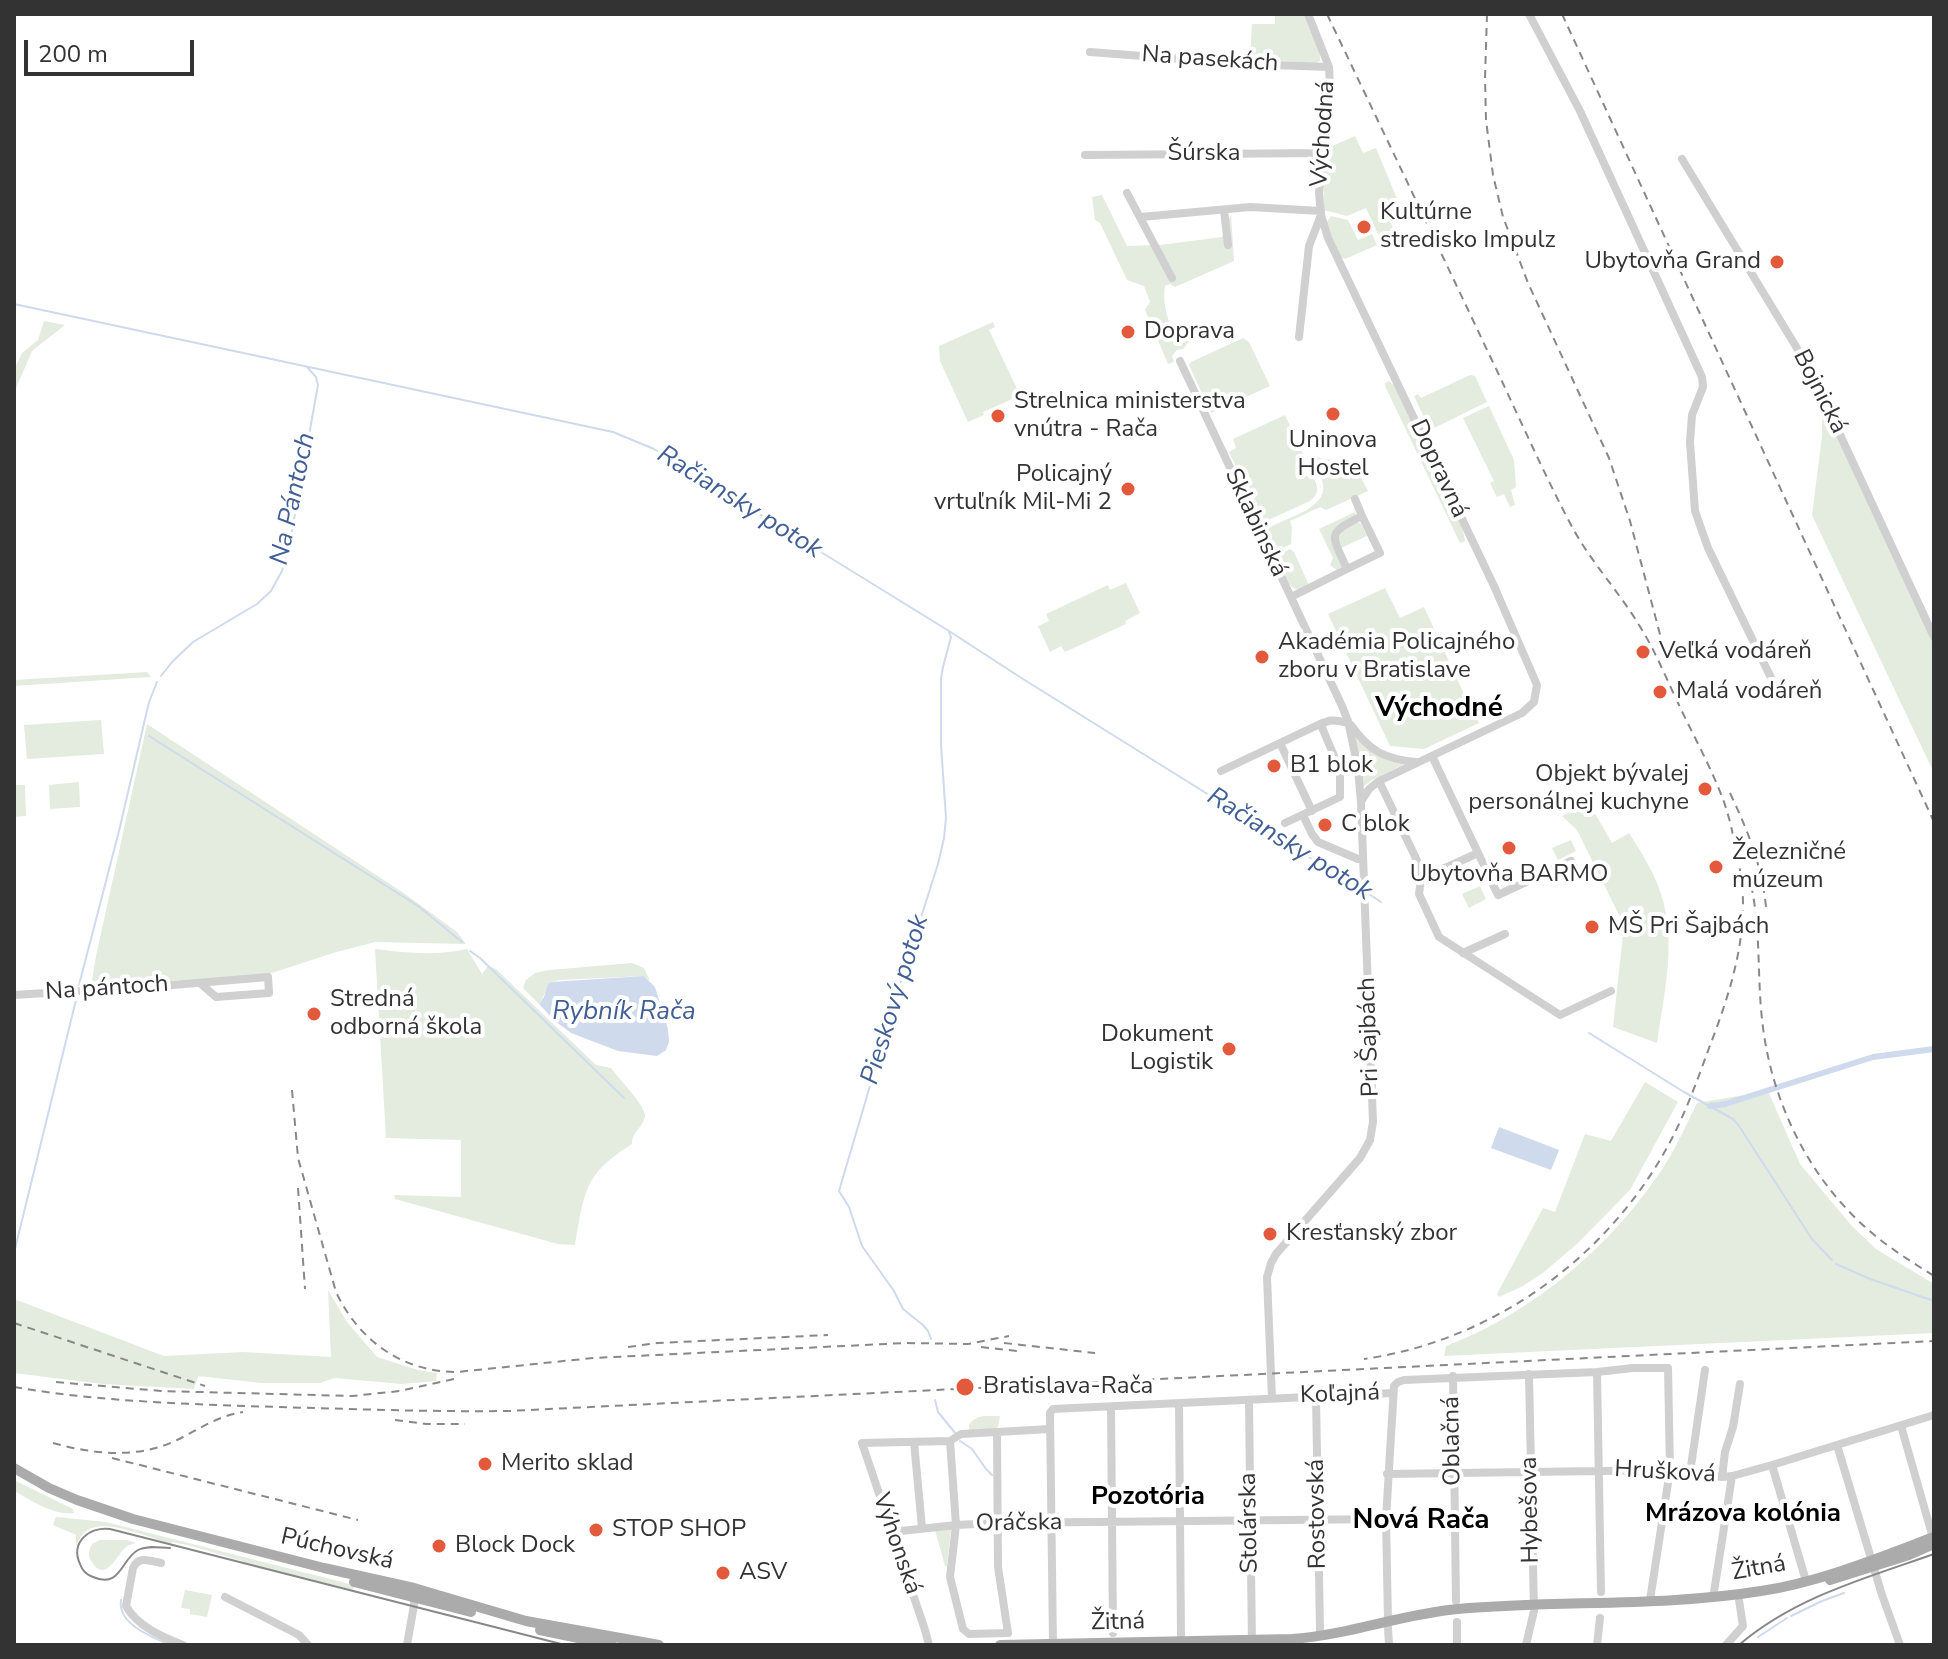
<!DOCTYPE html>
<html>
<head>
<meta charset="utf-8">
<style>
	body { margin:0 }
	#map { position:relative; width:1948px; height:1659px; overflow:hidden; background:#fff; font-family:"Nunito Sans",sans-serif }
	canvas { display:block }
	.frame { position:absolute; inset:0; border:16px solid #333; pointer-events:none }
	.scale { position:absolute; left:24px; top:40px; width:170px; height:36px; box-sizing:border-box; border:4px solid #333; border-top:0; padding-left:10px; font-size:24px; line-height:28px; white-space:nowrap; color:#333; -webkit-text-stroke:6px #fff; paint-order:stroke }
</style>
</head>
<body>
<div id="map">
<canvas width="1948" height="1659"></canvas>
<div class="frame"></div>
<div class="scale">200 m</div>
</div>
<script>
const context = document.querySelector('canvas').getContext('2d');
context.lineJoin = 'round';
function fill(path, color) {
  context.fillStyle = color;
  context.fill(path, 'evenodd');
}
function strokePath(path, color, width, dash) {
  context.strokeStyle = color;
  context.lineWidth = width;
  context.lineCap = dash ? 'butt' : 'round';
  context.setLineDash(dash || []);
  context.stroke(path);
}
function drawText(font, color, halo, rows, align = 'center') {
  context.font = font + ' "Nunito Sans",sans-serif';
  context.lineWidth = 8;
  context.setLineDash([]);
  context.textBaseline = 'middle';
  context.strokeStyle = halo;
  context.fillStyle = color;
  for (const [text, x, y, turn = 0] of rows) {
    context.save();
    context.translate(x, y);
    context.rotate((+turn || 0) * Math.PI / 180);
    context.textAlign = isNaN(turn) ? turn : align;
    if (halo) context.strokeText(text, 0, 0);
    context.fillText(text, 0, 0);
    context.restore();
  }
}
const green = new Path2D(`
	M1275 14H1304C1311 28 1321 45 1320 61L1316 63 1250 59 1252 24H1275Z
	M1355 136 1363 153 1376 148 1405 218 1400 221 1398 219 1391 223 1397 242 1388 241 1382 243 1366 208 1347 216 1324 210 1323 173 1330 147Z
	M1102 195 1127 246 1160 245 1222 237 1231 214 1234 261 1175 287 1170 284 1165 286C1162 305 1168 322 1177 339L1190 335 1189 342 1183 349 1177 350 1172 356 1174 362 1168 364 1145 310 1150 302 1144 286 1127 280 1100 223 1095 220 1092 197Z
	M1331 216 1348 220 1358 240 1372 234 1377 245 1345 259 1339 257 1326 223Z
	M44 321 65 325 32 351 14 393V370L22 353 38 340Z
	M993 322 995 327 989 330 1018 391 1025 389 1026 393 983 412 984 415 968 422 940 361 939 346Z
	M1243 338 1249 342 1270 386 1211 413 1189 365 1191 362Z
	M1470 375 1475 376 1487 402 1430 430 1414 396 1418 394 1421 398Z
	M1389 381 1395 386 1463 530 1465 541 1460 543 1385 386V383Z
	M1822 391 1934 642V773L1812 515 1822 436Z
	M1489 406 1514 460 1516 487 1511 490 1515 505 1510 507 1504 494 1497 497 1490 483 1494 481 1463 418Z
	M1285 415 1302 452 1303 455 1300 462 1306 476 1313 477C1319 487 1319 494 1310 501L1266 521H1262L1229 452 1236 448 1233 439Z
	M1310 454 1323 459 1352 461 1368 491 1326 510 1320 507 1290 521 1292 528 1291 544 1274 552 1266 535 1267 529C1284 518 1328 509 1323 484 1321 474 1314 463 1310 454Z
	M1355 512 1356 515C1322 532 1328 535 1343 566L1337 570 1330 565 1333 558 1319 529Z
	M1357 522 1361 524 1367 536 1341 548 1337 538 1338 532Z
	M1290 549 1294 552 1309 585C1306 587 1300 590 1296 589 1288 588 1279 564 1275 556Z
	M1126 583 1140 613 1125 621 1126 624 1065 652 1061 646 1050 652 1038 626 1049 621 1046 614 1108 585 1110 590Z
	M1385 588 1400 618 1424 607 1465 696 1479 723 1424 749 1390 746 1328 614Z
	M147 672 151 677 14 686V680Z
	M101 720 104 754 27 759 24 725Z
	M147 724 405 894 457 932 466 944 375 942 333 953 266 975 91 986 96 956Z
	M1355 736C1369 754 1385 760 1407 763L1372 780 1363 787Z
	M79 782 80 807 50 809 49 785Z
	M14 785H25L26 816 14 817Z
	M1589 803 1612 843 1629 833C1641 852 1654 872 1661 894 1677 942 1664 994 1657 1043L1613 1027 1624 925 1577 830 1562 816Z
	M1571 840 1576 851 1558 860 1552 848Z
	M1480 886 1486 899 1469 908 1462 894Z
	M375 949C407 953 435 956 467 949L482 974 488 966 496 969 596 1065 611 1068C618 1078 646 1106 645 1116 643 1128 632 1131 632 1144 583 1175 585 1191 575 1245L558 1244 395 1199 394 1195 461 1197V1140L386 1138Z
	M632 963 644 968 650 981 644 976 560 980 551 982C546 989 544 997 539 1004L523 988 526 980 535 973 549 970Z
	M1645 1082 1678 1102 1630 1190 1578 1243 1544 1272 1523 1286 1499 1297 1497 1294 1543 1208 1555 1212 1585 1134 1611 1141Z
	M1768 1091 1800 1164 1851 1225 1876 1249 1934 1284V1333L1444 1356 1446 1346C1534 1313 1616 1242 1666 1163 1678 1144 1687 1123 1697 1103Z
	M328 1290 347 1322 377 1357 418 1370 437 1373 436 1381 402 1384 334 1378 320 1383H261L198 1376 194 1389 102 1384 14 1373V1299L164 1356 243 1352 331 1357Z
	M984 1416H1000L998 1427 995 1429 969 1430V1425C973 1419 977 1417 984 1416Z
	M14 1480 73 1509 74 1513C54 1516 31 1500 14 1491Z
	M56 1517 106 1522 342 1582 354 1586 353 1590 243 1563V1561C219 1555 197 1546 172 1542L171 1544C150 1538 106 1518 88 1530 82 1533 79 1540 76 1546V1535L53 1525Z
	M951 1529 947 1566H945L935 1530Z
	M100 1540H127L136 1543C132 1544 128 1545 125 1548 117 1555 105 1584 92 1562 87 1556 89 1550 92 1544Z
	M185 1590 212 1595 207 1617 190 1614V1609L181 1608Z`);
const water = new Path2D(`
	M644 976 655 987 668 1029 669 1042 666 1050 657 1056 618 1051 571 1033 555 1021 539 1004 544 997 548 984 551 982Z
	M1499 1127 1559 1150 1551 1170 1491 1148Z`);
const stream = new Path2D(`
	M14 304 613 432 654 449 949 631 1023 679 1360 889
	M161 676 172 662 193 642 257 604 271 591 282 571 291 536 318 385 316 377 307 367
	M149 736 418 906 462 942
	M1369 894 1381 902
	M470 951 480 958 624 1098
	M79 985 119 831 149 702 157 682
	M1589 1033 1684 1092 1733 1119 1739 1126 1812 1239 1832 1260
	M14 1253 76 1000
	M1836 1264 1870 1279 1934 1301
	M931 1339 928 1331 923 1325 903 1309 894 1291 862 1246 849 1207 839 1191 903 974 938 864 944 838 946 818 941 745V679L943 667 951 637 949 632
	M935 1400 938 1412 956 1434
	M960 1441 972 1449 986 1469 992 1475
	M121 1600C117 1624 152 1637 170 1645
	M1791 1616 1822 1601 1844 1593
	M1758 1637 1787 1618`);
const canal = new Path2D(`
	M1710 1106 1725 1104 1873 1057 1934 1049`);
const minor = new Path2D(`
	M1529 14 1580 111 1702 377 1703 387 1692 415 1690 442 1695 511 1708 548 1776 688 1769 691
	M1090 52 1246 64 1329 67
	M1085 155 1323 153
	M1682 159 1809 368 1934 637
	M1127 193 1172 278
	M1224 210 1228 245
	M1321 215 1328 238 1494 586 1537 685 1534 702 1522 713 1379 781 1369 789 1362 800
	M1141 217 1250 207 1321 211
	M1299 337 1309 246 1321 215 1319 193 1330 87 1329 67 1308 14
	M1180 361 1342 706 1348 721 1358 768 1361 803 1373 1122 1370 1140 1360 1158 1276 1254 1271 1263 1267 1277 1272 1398
	M1355 499 1362 516
	M1362 516 1380 553 1347 569C1331 533 1326 534 1362 516Z
	M1291 597 1347 569
	M1351 725C1369 751 1385 759 1416 762
	M1280 743 1312 811
	M1432 756 1498 895 1571 861
	M1221 771 1322 723
	M1379 781 1422 871 1419 894 1439 937 1560 1015 1611 991
	M1303 815 1312 834 1318 842 1358 859H1363
	M1285 823 1340 797V770L1321 725C1329 718 1339 721 1348 723
	M1422 875 1434 873 1478 853
	M1463 953 1505 934
	M14 995 173 985 268 977 269 993 216 997 200 983
	M1597 1372 1601 1592
	M1453 1376 1456 1601
	M1316 1396 1320 1632
	M1249 1400 1252 1645
	M1179 1404 1181 1636
	M1111 1407 1113 1633
	M1901 1426 1933 1538
	M950 1441 956 1525 950 1577 963 1629 969 1634 1008 1633 998 1567 997 1432
	M914 1442 922 1528
	M1837 1445 1882 1595 1900 1645
	M1772 1465 1806 1581
	M1690 1473 1705 1370
	M1387 1474 1670 1470 1722 1477 1732 1476 1772 1465 1934 1415
	M1722 1477 1725 1452 1733 1427 1740 1384
	M892 1532 956 1525 998 1523 1386 1519
	M161 1563C150 1561 139 1555 133 1568L126 1606C137 1626 162 1637 183 1645
	M1714 1592 1732 1476
	M225 1597 299 1635 308 1645
	M1388 1621 1386 1519 1394 1386 1398 1382 1404 1380 1597 1372 1633 1368H1668L1670 1470 1650 1600
	M1457 1622V1645
	M1388 1627 1389 1645
	M1053 1644 1050 1413 1053 1409 1393 1393
	M407 1645 414 1605V1597
	M929 1645 925 1630 862 1443 950 1441 961 1434 1050 1429
	M1526 1645 1534 1611 1529 1374
	M1597 1645 1600 1618
	M1726 1645 1743 1626 1739 1600`);
const major = new Path2D(`
	M14 1468 49 1488 77 1500 133 1519 324 1568 414 1588 526 1621 659 1645
	M1830 1580 1909 1555 1934 1544
	M354 1582 471 1612
	M540 1630 612 1645
	M1000 1645 1292 1639C1348 1635 1402 1614 1458 1609 1559 1600 1661 1607 1761 1591 1820 1582 1878 1558 1934 1537`);
const tram = new Path2D(`
	M170 1548C160 1548 147 1545 138 1550 121 1559 121 1589 93 1577 87 1575 82 1570 80 1564 70 1542 90 1526 110 1529L565 1645
	M1739 1645C1795 1597 1866 1578 1934 1554`);
const rail = new Path2D(`
	M1327 14C1381 127 1435 240 1489 354 1516 410 1541 468 1570 523 1589 560 1618 590 1639 625 1655 650 1666 678 1679 705 1694 737 1712 769 1724 802 1731 822 1735 844 1739 865 1752 927 1731 991 1709 1048 1696 1084 1683 1120 1664 1153 1601 1263 1489 1341 1364 1359
	M1487 14 1485 78 1486 120 1493 175 1503 217 1528 283 1609 458 1630 521 1666 657
	M1562 14 1934 822
	M1730 793C1748 831 1762 866 1766 907
	M1751 885C1761 930 1757 974 1762 1019 1770 1097 1806 1174 1865 1227 1886 1246 1910 1261 1934 1276
	M292 1090 298 1158 336 1292C359 1341 403 1372 457 1372L593 1358 906 1343 968 1344 1009 1336
	M298 1188 305 1289
	M14 1323 205 1386
	M1004 1343 1095 1353
	M628 1347 657 1343 828 1335
	M981 1347 1017 1351
	M56 1382 161 1391 352 1396 400 1391 458 1378
	M14 1387C101 1402 189 1404 277 1407 354 1409 432 1412 509 1411L1934 1341
	M395 1420 426 1424H465
	M53 1443C93 1454 136 1459 175 1441 198 1430 217 1416 243 1412
	M112 1458 358 1520`);
const markers = [
	[1364,227,8,"#e3593c"],
	[1777,262,8,"#e3593c"],
	[1128,332,8,"#e3593c"],
	[1333,414,8,"#e3593c"],
	[998,416,8,"#e3593c"],
	[1128,489,8,"#e3593c"],
	[1643,652,8,"#e3593c"],
	[1262,657,8,"#e3593c"],
	[1660,692,8,"#e3593c"],
	[1274,766,8,"#e3593c"],
	[1705,789,8,"#e3593c"],
	[1325,825,8,"#e3593c"],
	[1509,848,8,"#e3593c"],
	[1716,867,8,"#e3593c"],
	[1592,927,8,"#e3593c"],
	[314,1014,8,"#e3593c"],
	[1229,1049,8,"#e3593c"],
	[1270,1234,8,"#e3593c"],
	[965,1387,10,"#e3593c"],
	[485,1464,8,"#e3593c"],
	[596,1530,8,"#e3593c"],
	[439,1546,8,"#e3593c"],
	[723,1573,8,"#e3593c"]
];
const streetNames = [
	["Na pasekách",1210,60,4],
	["Východná",1324,134,-86],
	["Šúrska",1204,154],
	["Bojnická",1819,392,63],
	["Dopravná",1438,469,65],
	["Sklabinská",1255,523,65],
	["Na pántoch",107,989,-4],
	["Pri Šajbách",1370,1037,-92],
	["Koľajná",1340,1395,-2],
	["Oblačná",1453,1441,-91],
	["Hrušková",1665,1473,3],
	["Hybešova",1531,1510,-91],
	["Rostovská",1318,1514,-91],
	["Stolárska",1250,1523,-91],
	["Oráčska",1019,1524,-1],
	["Výhonská",896,1544,71],
	["Púchovská",337,1550,13],
	["Žitná",1759,1569,-10],
	["Žitná",1118,1623,-1]
];
const poiNames = [
	["Kultúrne",1380,213],
	["stredisko Impulz",1380,241],
	["Ubytovňa Grand",1761,262,"right"],
	["Doprava",1144,332],
	["Strelnica ministerstva",1014,402],
	["vnútra - Rača",1014,430],
	["Uninova",1333,441,"center"],
	["Hostel",1333,469,"center"],
	["Policajný",1112,475,"right"],
	["vrtuľník Mil-Mi 2",1112,503,"right"],
	["Akadémia Policajného",1278,643],
	["zboru v Bratislave",1278,671],
	["Veľká vodáreň",1659,652],
	["Malá vodáreň",1676,692],
	["B1 blok",1290,766],
	["Objekt bývalej",1689,775,"right"],
	["personálnej kuchyne",1689,803,"right"],
	["C blok",1341,825],
	["Železničné",1732,853],
	["múzeum",1732,881],
	["Ubytovňa BARMO",1509,875,"center"],
	["MŠ Pri Šajbách",1608,927],
	["Stredná",330,1000],
	["odborná škola",330,1028],
	["Dokument",1213,1035,"right"],
	["Logistik",1213,1063,"right"],
	["Kresťanský zbor",1286,1234],
	["Bratislava-Rača",983,1387],
	["Merito sklad",501,1464],
	["STOP SHOP",612,1530],
	["Block Dock",455,1546],
	["ASV",739,1573]
];
const waterNames = [
	["Na Pántoch",294,499,-78],
	["Račiansky potok",739,503,32],
	["Račiansky potok",1289,845,32],
	["Pieskový potok",896,1000,-73],
	["Rybník Rača",624,1013]
];
const neighbourhoodNames = [
	["Pozotória",1148,1498],
	["Mrázova kolónia",1743,1515]
];
const quarterNames = [
	["Východné",1439,709],
	["Nová Rača",1421,1521]
];
fill(green, '#e3ecdf');
fill(water, '#cfdaed');
strokePath(stream, '#cfdaed', 2);
strokePath(canal, '#cfdaed', 6);
strokePath(minor, '#d0d0d0', 8);
strokePath(major, '#ababab', 10);
strokePath(tram, '#888', 2);
strokePath(rail, '#888', 2, [8, 6]);
for (const [x, y, r, color] of markers) {
  const dot = new Path2D();
  dot.arc(x, y, r, 0, 2 * Math.PI);
  context.fillStyle = color;
  context.fill(dot);
  strokePath(dot, '#fff', 3);
}
drawText('24px', '#333', '#fff', streetNames);
drawText('24px', '#333', '#fff', poiNames, 'left');
drawText('italic 26px', '#415f95', '#fff', waterNames);
drawText('bold 26px', '#000', '#fff', neighbourhoodNames);
drawText('bold 28px', '#000', '#fff', quarterNames);
</script>
</body>
</html>
